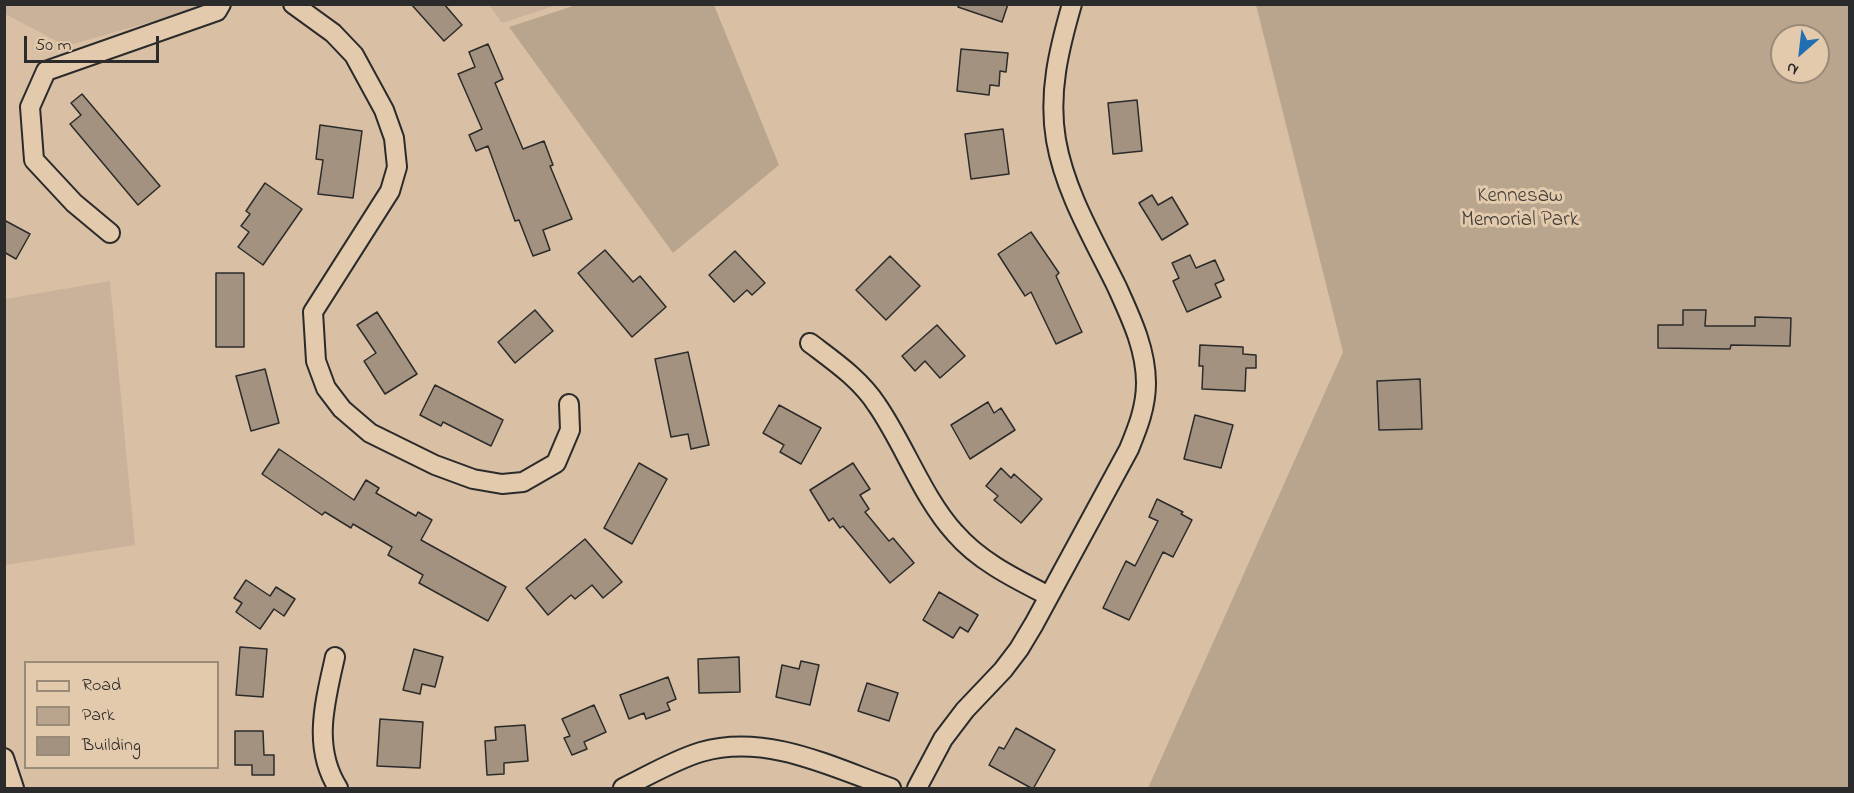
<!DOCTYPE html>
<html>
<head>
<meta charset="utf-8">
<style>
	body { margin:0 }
	#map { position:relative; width:1854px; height:793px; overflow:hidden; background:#d9c0a4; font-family:"Indie Flower",sans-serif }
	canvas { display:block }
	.frame { position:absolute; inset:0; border:6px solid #2b2b2b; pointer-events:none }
	.legend { position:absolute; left:24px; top:661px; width:195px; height:108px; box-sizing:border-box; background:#e4caac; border:2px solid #9a8a78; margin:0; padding:8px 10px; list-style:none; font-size:18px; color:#2b2b2b }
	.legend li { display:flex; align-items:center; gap:12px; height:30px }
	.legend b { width:30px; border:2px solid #9a8a78 }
	.north { position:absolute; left:1770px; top:24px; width:60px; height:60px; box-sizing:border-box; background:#e4caac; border:2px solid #9a8a78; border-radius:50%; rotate:208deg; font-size:16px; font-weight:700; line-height:24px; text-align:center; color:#2b2b2b }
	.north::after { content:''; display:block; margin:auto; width:21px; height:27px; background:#1f6fb2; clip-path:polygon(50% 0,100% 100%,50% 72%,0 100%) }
	.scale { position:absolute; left:24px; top:36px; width:135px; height:27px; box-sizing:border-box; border:3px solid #2b2b2b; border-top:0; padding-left:8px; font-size:18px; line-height:21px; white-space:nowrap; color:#2b2b2b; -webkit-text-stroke:4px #e4caac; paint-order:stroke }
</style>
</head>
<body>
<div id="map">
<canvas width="1854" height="793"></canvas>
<div class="frame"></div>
<ul class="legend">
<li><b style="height:8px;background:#e4caac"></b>Road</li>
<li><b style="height:16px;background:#b9a58e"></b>Park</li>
<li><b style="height:16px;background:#a3927f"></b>Building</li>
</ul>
<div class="north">N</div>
<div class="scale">50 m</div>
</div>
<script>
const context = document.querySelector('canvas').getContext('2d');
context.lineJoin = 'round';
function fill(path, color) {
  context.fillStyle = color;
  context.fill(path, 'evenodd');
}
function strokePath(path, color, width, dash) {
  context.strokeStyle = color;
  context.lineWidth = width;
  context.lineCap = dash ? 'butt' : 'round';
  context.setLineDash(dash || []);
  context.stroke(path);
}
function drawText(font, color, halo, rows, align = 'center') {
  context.font = font + ' "Indie Flower",sans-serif';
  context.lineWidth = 6;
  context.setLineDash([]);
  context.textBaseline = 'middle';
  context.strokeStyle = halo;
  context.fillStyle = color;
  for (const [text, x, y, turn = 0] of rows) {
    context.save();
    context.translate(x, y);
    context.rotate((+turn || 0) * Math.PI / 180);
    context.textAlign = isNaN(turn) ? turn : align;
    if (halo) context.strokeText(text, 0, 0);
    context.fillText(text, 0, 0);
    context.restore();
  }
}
const built = new Path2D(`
	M4 5H211L66 46 5 14Z
	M489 5H557L502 23Z
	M110 281 135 545 5 565V299Z`);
const green = new Path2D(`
	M576 5H714L779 165 673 253 509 27Z
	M1256 5H1849V788H1148L1343 352ZM1782 36H1818V72H1782Z`);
const building = new Path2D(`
	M411 4H444L462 25 444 41Z
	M959 4H1008L1002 22 958 7Z
	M488 44 503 79 495 83 523 149 544 141 553 165 550 166 572 219 543 230 550 250 533 256 519 220 515 221 488 146 476 151 469 135 482 129 458 74 475 67 469 52Z
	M961 49 1008 53 1006 72 1000 71 999 86 990 85 989 95 957 91Z
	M82 94 160 186 138 205 70 124 81 115 71 103Z
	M1137 100 1142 151 1113 154 1108 103Z
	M320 125 362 131 353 198 318 194 323 160 316 159Z
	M1003 129 1009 174 971 179 965 134Z
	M265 183 302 209 263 265 238 247 249 232 241 226 250 214 246 211Z
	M1152 195 1158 205 1172 197 1188 224 1162 240 1139 203Z
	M4 220 30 234 16 259 4 252Z
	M1031 232 1059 273 1056 276 1082 332 1056 344 1031 292 1025 296 998 254Z
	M605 250 633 282 640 276 666 307 632 337 578 273Z
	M735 251 765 283 752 295 747 290 734 302 709 275Z
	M1190 255 1196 268 1215 260 1224 280 1215 284 1221 297 1187 312 1173 281 1179 278 1172 263Z
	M890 256 920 286 886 320 856 290Z
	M216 273H244V347H216Z
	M535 310 553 331 515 363 498 342Z
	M1683 310H1706L1705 326H1755V317L1791 318 1790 346 1731 345 1730 349 1658 348V325H1683Z
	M377 312 417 374 385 394 364 361 376 353 357 325Z
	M937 325 965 356 940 378 925 361 915 371 902 356Z
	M1200 345 1243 347V354L1256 355V368H1246L1245 391 1202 389 1203 366H1199Z
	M688 352 709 445 691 449 688 434 671 437 655 359Z
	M265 369 279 423 251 431 236 376Z
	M1420 379 1422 429 1379 430 1377 381Z
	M435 385 503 420 491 446 443 422 441 426 420 415Z
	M988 402 994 413 1001 408 1015 430 970 459 951 425Z
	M779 405 821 428 801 464 780 452 784 445 763 433Z
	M1195 415 1233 425 1221 468 1184 459Z
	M279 449 354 500 366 480 379 488 376 493 416 516 418 512 432 520 421 540 506 587 488 621 419 583 423 575 388 555 392 547 353 524 351 528 325 512 322 515 262 474Z
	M639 463 667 479 632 544 604 528Z
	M853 463 870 489 860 495 869 509 865 512 889 541 893 538 914 563 890 583 843 526 840 528 833 518 829 521 810 490Z
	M1001 468 1011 478 1014 474 1042 499 1021 523 994 500 998 496 986 486Z
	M1157 499 1183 512 1181 514 1192 520 1173 557 1163 552 1129 620 1103 608 1126 561 1135 566 1158 521 1149 517Z
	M585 539 622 582 603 598 592 585 575 599 571 595 548 615 526 588Z
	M246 580 270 596 276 587 295 599 284 616 274 609 260 629 236 612 242 603 234 598Z
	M939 592 978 615 968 632 960 627 953 638 923 620Z
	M240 647 267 649 263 697 236 695Z
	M414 649 443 657 435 687 422 684 420 694 403 690Z
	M739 657 740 692 699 693 698 659Z
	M801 661 819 665 810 705 776 697 782 665 799 669Z
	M668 677 676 699 667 703 670 710 646 719 644 713 629 719 620 695Z
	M867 683 898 693 889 721 858 711Z
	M594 705 606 732 584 742 587 749 572 755 564 738 570 736 562 719Z
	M380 719 423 722 420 768 377 766Z
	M525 725 528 761 504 763V774L487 775 485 741 496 740 495 727Z
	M1016 728 1055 750 1033 789 989 765 999 747 1004 749Z
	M235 731H263L264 755H274V775H252V765H235Z`);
const minor = new Path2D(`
	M293 4 333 33 354 55 384 110 394 138 397 167 390 191 313 312 316 361 326 388 342 409 370 433 435 465 473 479 502 484 523 482 556 463 570 430 569 404
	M110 233 74 203 34 160 30 107 46 71 217 11 221 4
	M810 343C835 362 860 379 877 405 904 444 923 498 955 533 980 562 1016 579 1049 596
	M335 657C325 702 312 747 338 788
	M4 758 14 788
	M623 788C648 776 674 760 701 752 766 733 832 767 891 788
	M917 788 943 739 965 710 1003 670 1019 649 1034 624 1129 449C1138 427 1146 407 1146 383 1146 349 1131 318 1117 287 1094 240 1065 192 1056 140 1048 93 1059 49 1072 4`);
const parkNames = [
	["Kennesaw",1520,198],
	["Memorial Park",1520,222]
];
fill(built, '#c9b299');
fill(green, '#b9a58e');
fill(building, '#a3927f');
strokePath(building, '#2b2b2b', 1.5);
strokePath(minor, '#2b2b2b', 22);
strokePath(minor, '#e4caac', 18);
drawText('21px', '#403d3a', '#e4caac', parkNames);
</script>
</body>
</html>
